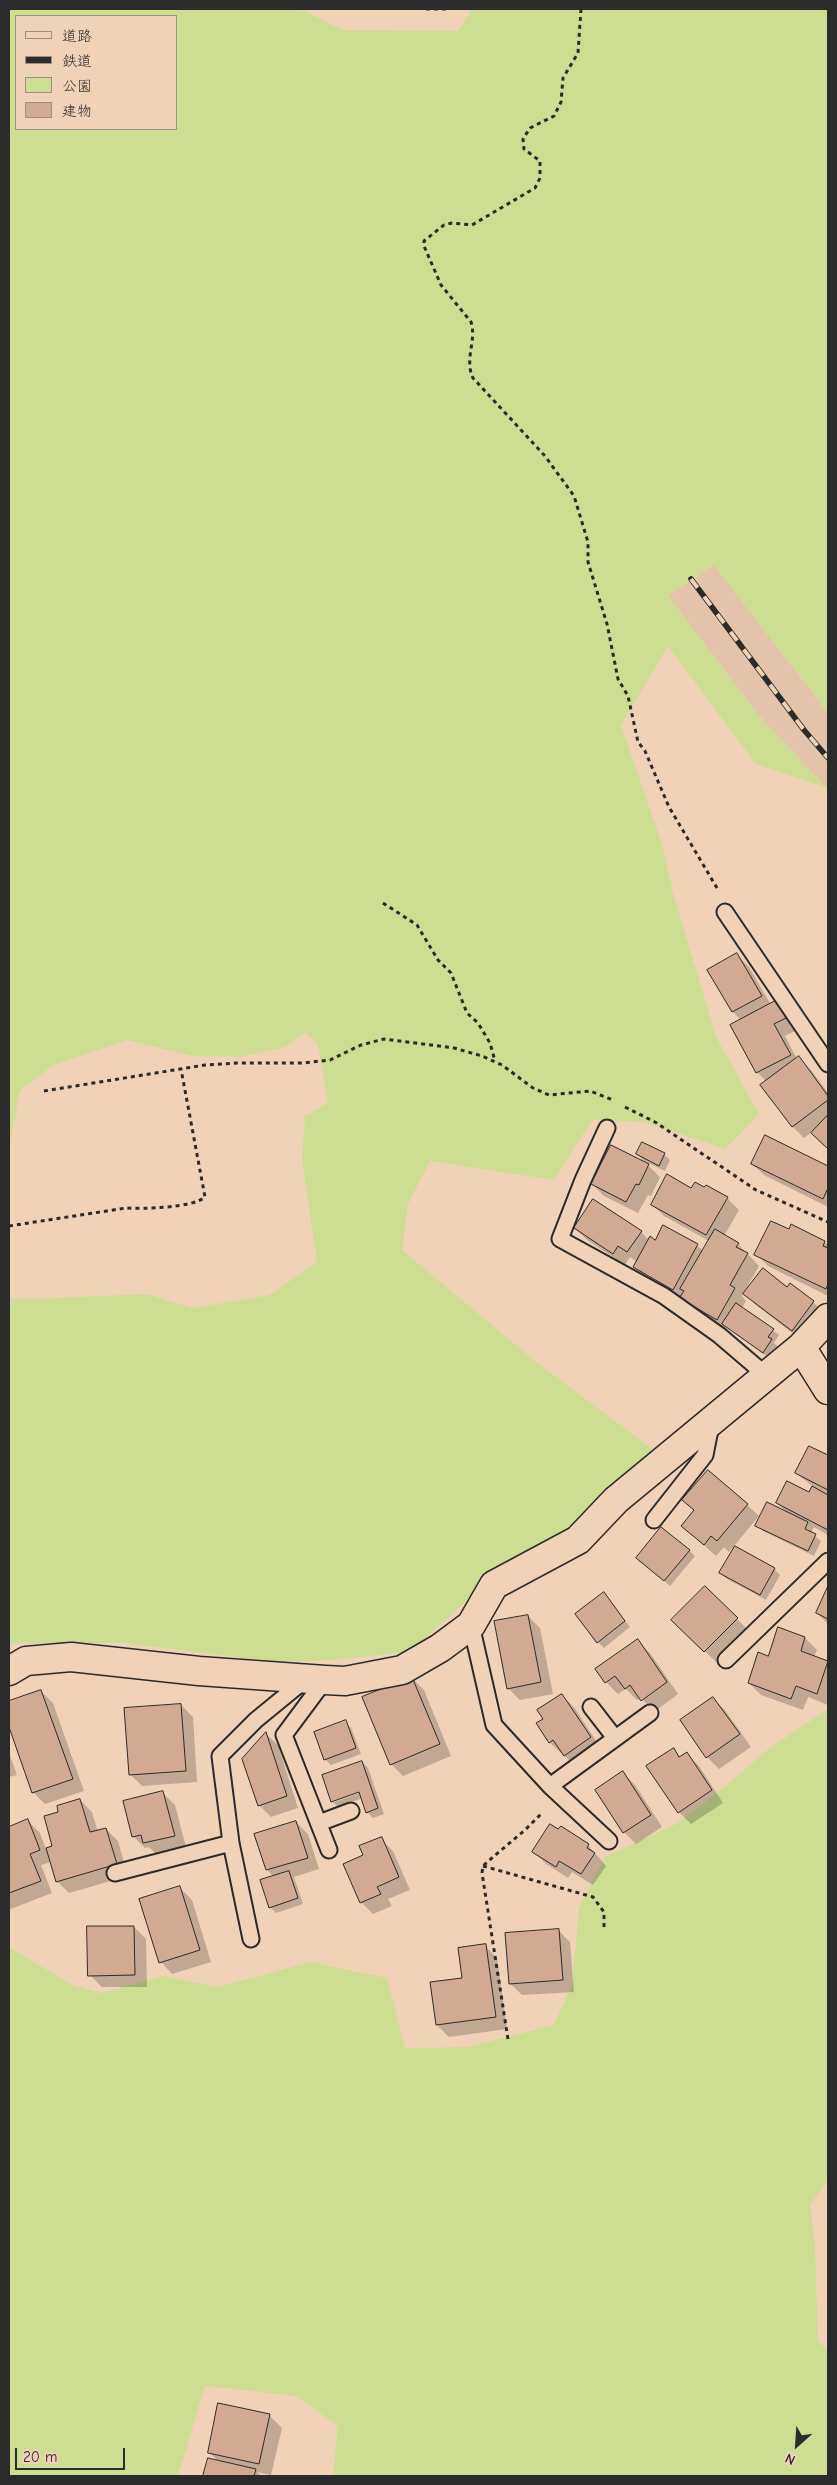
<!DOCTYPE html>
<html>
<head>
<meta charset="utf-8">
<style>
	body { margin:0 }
	#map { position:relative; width:837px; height:2485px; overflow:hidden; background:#f0d3b7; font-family:"Comic Neue","Klee One",sans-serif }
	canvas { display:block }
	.frame { position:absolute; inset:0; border:10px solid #2b2b2b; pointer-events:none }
	.legend { position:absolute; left:15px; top:15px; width:162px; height:115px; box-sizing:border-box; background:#f0d3b7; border:1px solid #a1907f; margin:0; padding:6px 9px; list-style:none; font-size:15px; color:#2b2b2b }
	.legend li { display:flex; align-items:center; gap:10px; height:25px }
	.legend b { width:25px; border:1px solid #a1907f }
	.north { position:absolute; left:772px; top:2420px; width:50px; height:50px; -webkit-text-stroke:4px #f0d3b7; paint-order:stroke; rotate:206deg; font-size:14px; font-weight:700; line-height:20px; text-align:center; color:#2b2b2b }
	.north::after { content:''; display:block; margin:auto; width:18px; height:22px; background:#2b2b2b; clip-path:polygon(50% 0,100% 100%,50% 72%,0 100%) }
	.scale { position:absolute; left:15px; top:2448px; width:110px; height:22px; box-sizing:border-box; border:2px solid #2b2b2b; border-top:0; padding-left:6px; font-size:15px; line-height:18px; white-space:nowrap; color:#2b2b2b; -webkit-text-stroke:4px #f0d3b7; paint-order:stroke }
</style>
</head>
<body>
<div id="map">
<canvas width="837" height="2485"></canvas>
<div class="frame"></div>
<ul class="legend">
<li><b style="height:6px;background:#f0d3b7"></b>道路</li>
<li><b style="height:6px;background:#2b2b2b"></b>鉄道</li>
<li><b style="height:14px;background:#cdde92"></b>公園</li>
<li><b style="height:14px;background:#d2a991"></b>建物</li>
</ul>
<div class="north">N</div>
<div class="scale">20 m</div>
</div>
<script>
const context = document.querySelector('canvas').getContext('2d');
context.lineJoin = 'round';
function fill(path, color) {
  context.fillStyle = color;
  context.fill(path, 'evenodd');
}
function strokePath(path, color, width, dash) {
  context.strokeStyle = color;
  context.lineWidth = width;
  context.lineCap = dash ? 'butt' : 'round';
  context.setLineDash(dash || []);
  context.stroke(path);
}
const built = new Path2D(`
	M714 565 828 713V789L761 718 668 596Z`);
const green = new Path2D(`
	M9 9H300L343 30 458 31 470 13 467 9H828V713L714 565 668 596 761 718 827 788 756 764 668 646 621 725 662 844 673 893 716 1037 759 1114 725 1149 644 1122 592 1120 554 1180 430 1161 408 1204 402 1250 540 1365 659 1454 608 1516 493 1577 410 1652 333 1660 278 1662 122 1643H16L9 1647V1298L33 1299 147 1294 192 1308 270 1295 317 1262 302 1158 305 1116 328 1103 318 1044 305 1032 286 1047 240 1057 193 1056 127 1040 54 1065 20 1090 9 1147ZM16 16H176V129H16Z
	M828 1709V2180L810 2205 815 2246 818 2341 828 2350V2476H333L338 2426 297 2396 205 2386 178 2476H9V1947L72 1985 100 1993 163 1976 218 1987 311 1962 387 1978 405 2048 468 2047 554 2025 572 1985 579 1908 605 1857 676 1824 727 1785 771 1747Z`);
const shadow = new Path2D(`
	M737 955 749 967 771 1005 776 1002 788 1014 797 1030 785 1036 797 1059 799 1058 811 1070 828 1093V1148L812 1132 804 1138 792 1126 767 1082 758 1073 732 1025 741 1020 733 1012Z
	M766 1136 828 1167V1207L764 1175 752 1164Z
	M643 1144 664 1154 670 1160 665 1171 644 1161 637 1154Z
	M647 1164 660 1177 651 1196 648 1195 638 1213 604 1196 592 1184Z
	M692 1189 727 1198 739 1210 724 1236 738 1244 759 1266 744 1292 788 1289 813 1302 825 1314 804 1342 757 1306 744 1293 742 1296 746 1301 742 1308 779 1335 774 1343 777 1346 769 1358 730 1330 693 1310 681 1299 646 1279 634 1267 637 1262 630 1257 625 1265 587 1240 575 1228 641 1232 649 1240 697 1245 704 1252 709 1241 664 1216 652 1204Z
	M789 1231 825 1242 828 1246V1296L768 1266 756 1254Z
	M809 1448 828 1458V1535L814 1527 811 1533 821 1541 814 1556 763 1531 757 1526 787 1513 777 1503 809 1494 813 1487 796 1473Z
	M684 1500 747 1505 759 1516 729 1552 724 1547 716 1556 682 1526 695 1511Z
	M689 1550 695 1556 670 1586 643 1563Z
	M774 1569 780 1575 766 1600 727 1579 721 1573Z
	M705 1587 749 1631 717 1663 673 1620Z
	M828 1589V1624L817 1613Z
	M609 1600 630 1627 604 1648 598 1642Z
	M528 1616 540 1628 553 1694 520 1700 508 1688Z
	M779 1629 805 1638 817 1650 814 1657 828 1662V1705L808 1697 803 1710 761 1695 749 1683 769 1657Z
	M638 1641 650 1653 678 1694 654 1712 641 1698 637 1700 626 1689 618 1694 606 1682Z
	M412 1678 424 1690 451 1756 403 1776 391 1764Z
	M41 1691 53 1703 84 1791 45 1804 33 1792 9 1724V1703Z
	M562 1696 574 1707 602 1750 577 1767 550 1743 538 1724 545 1719Z
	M713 1699 725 1710 751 1747 719 1769 707 1757Z
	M181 1705 193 1717 197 1782 142 1786 130 1774Z
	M345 1722 351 1728 361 1754 331 1765 325 1759Z
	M266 1734 278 1745 298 1808 271 1817 259 1805Z
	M673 1750 681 1758 687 1754 699 1766 723 1803 691 1824 679 1812Z
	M9 1753 17 1775 9 1777Z
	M362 1762 368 1768 384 1814 373 1818 367 1812 363 1798 338 1807 332 1801ZM365 1789V1791L334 1802V1799Z
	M623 1773 635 1785 662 1827 636 1844 624 1832Z
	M163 1793 175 1805 186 1847 157 1855 149 1847 145 1848 133 1836Z
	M80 1800 92 1812 98 1832 106 1829 118 1841 128 1876 69 1893 57 1881 51 1862 41 1865 52 1893 11 1909 9 1907V1828L28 1821 40 1833 46 1849 54 1847 60 1813Z
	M296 1822 308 1834 319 1869 294 1877 303 1904 276 1913 270 1907 274 1877 267 1870Z
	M381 1839 393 1851 410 1890 388 1899 392 1906 373 1914 361 1902 365 1856Z
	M588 1845 606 1866 593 1885 572 1872 568 1878 546 1864 534 1852Z
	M180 1888 192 1900 211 1962 172 1974 161 1962Z
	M134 1927 146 1939 147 1987H102L90 1975Z
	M558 1930 570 1942 574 1992 522 1995 510 1983Z
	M485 1946 497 1958 507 2029 449 2037 437 2025 431 1983 463 1979Z
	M270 2416 282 2428 271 2475 257 2472 261 2476H205L209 2460 219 2462 209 2452Z`);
const building = new Path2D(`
	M737 953 762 996 732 1012 707 970Z
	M777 1000 786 1018 774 1024 791 1055 756 1073 730 1025Z
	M799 1056 828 1096V1100L792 1127 760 1085Z
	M828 1115V1149L811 1133Z
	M765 1135 828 1166V1188L823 1199 751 1164Z
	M642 1142 665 1153 659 1166 636 1154Z
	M611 1145 649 1164 639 1185 636 1184 626 1202 591 1184Z
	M667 1174 691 1188 695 1182 704 1187 706 1185 728 1197 706 1235 651 1205Z
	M593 1199 642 1231 627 1252 618 1246 613 1254 574 1228Z
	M771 1221 789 1229 791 1224 825 1241 823 1246 828 1248V1284L826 1289 754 1255Z
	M663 1225 698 1244 673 1290 633 1267 650 1236 655 1240Z
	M715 1229 739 1243 736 1247 748 1253 730 1285 735 1288 717 1320 679 1298 684 1291 680 1289Z
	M763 1268 787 1287 790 1283 814 1301 792 1331 743 1294Z
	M736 1303 774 1329 768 1337 772 1339 763 1353 722 1324Z
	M809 1446 828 1455V1490L795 1473Z
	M708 1470 748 1504 717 1541 711 1536 704 1545 681 1526 694 1510 682 1500Z
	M787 1481 809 1492 812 1486 828 1495V1530L776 1503Z
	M767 1502 808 1522 805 1529 816 1534 808 1551 755 1526Z
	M661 1527 690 1550 664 1581 636 1558Z
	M735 1546 775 1568 760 1595 719 1573Z
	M705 1586 738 1618 704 1652 671 1620Z
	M828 1586V1627V1619L816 1613Z
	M604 1592 625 1621 597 1643 575 1614Z
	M528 1615 541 1682 507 1689 494 1621Z
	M778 1627 805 1637 801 1651 828 1661 817 1694 796 1686 791 1699 748 1683 758 1652 768 1656Z
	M638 1639 667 1682 641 1701 630 1685 625 1689 615 1676 605 1683 595 1669Z
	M412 1677 440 1744 390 1765 362 1697Z
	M41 1690 73 1779 32 1793 9 1727V1701Z
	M562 1694 591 1737 564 1756 553 1740 549 1743 536 1723 543 1719 537 1710Z
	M713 1697 740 1734 706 1758 680 1720Z
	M181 1704 186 1771 129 1775 124 1708Z
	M346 1720 356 1748 324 1760 314 1732Z
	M266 1732 287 1796 258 1806 242 1759Z
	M674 1748 679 1757 687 1752 712 1790 678 1813 646 1766Z
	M362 1761 378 1808 366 1813 359 1792 331 1802 322 1775Z
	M623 1771 651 1815 623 1833 595 1790Z
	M163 1791 175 1836 143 1843 141 1835 132 1837 123 1801Z
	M80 1799 90 1832 106 1828 117 1864 56 1882 46 1848 52 1846 44 1816 58 1812 57 1806Z
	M28 1819 40 1850 30 1854 41 1881 9 1893V1827Z
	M296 1821 308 1858 266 1870 254 1834Z
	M550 1824 558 1829 561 1826 589 1844 587 1848 595 1853 581 1874 559 1861 556 1867 532 1852Z
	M382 1837 399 1877 377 1887 381 1894 360 1903 343 1864 363 1855 359 1846Z
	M289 1871 298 1898 269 1908 260 1880Z
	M180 1886 200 1950 159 1963 139 1899Z
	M87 1926H134L135 1975 88 1976Z
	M559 1929 563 1980 509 1984 505 1933Z
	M486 1944 496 2017 436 2025 430 1982 462 1978 458 1948Z
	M218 2403 270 2414 259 2464 208 2453Z
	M208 2458 256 2469 254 2476H203Z`);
const path = new Path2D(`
	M426 9H450
	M581 9 578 53 563 78 561 102 554 116 530 128 523 139 524 149 540 161V178L535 188 472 225 452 223 444 225 424 241V246L441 285 471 322C477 340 464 359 473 378L545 456 574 496 588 542V562L607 624 618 679 628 696 638 742 645 751 669 807 717 888
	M383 903 417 925 438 960 451 973 467 1013 478 1023 490 1043 495 1061
	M44 1091 205 1065 236 1063H303L330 1060 361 1045 384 1039 454 1048 482 1056 502 1065 533 1088 549 1095 590 1091 613 1100
	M625 1107 655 1122 756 1190 828 1222
	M9 1226 126 1208C142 1209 193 1208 205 1197L181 1069
	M483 1866 593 1897 604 1912V1928
	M508 2039 482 1873 483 1866 493 1857 525 1830 542 1813`);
const lane = new Path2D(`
	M725 912 828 1064
	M607 1128 583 1180 560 1239 664 1296 719 1335 767 1376
	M654 1520 705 1455 712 1420
	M471 1625 494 1725 550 1786 650 1713
	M726 1660 828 1561
	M325 1680 284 1735 329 1850
	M591 1707 615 1738
	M550 1786 609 1841
	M319 1823 351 1811
	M115 1873 231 1843
	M251 1939 231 1843 220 1756 256 1720 306 1679`);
const street = new Path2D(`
	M801 1347 828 1318
	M9 1671 26 1661 71 1657 199 1671 325 1680 345 1681 402 1670 440 1648 471 1625 494 1585 578 1540 616 1500 801 1347 828 1390`);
const rail = new Path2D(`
	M691 579 804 730 828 758`);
fill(built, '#e3c3a9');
fill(green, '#cdde92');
fill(shadow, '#0003');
fill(building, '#d2a991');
strokePath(building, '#2b2b2b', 1);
strokePath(lane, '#2b2b2b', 19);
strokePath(street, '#2b2b2b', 31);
strokePath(path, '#2b2b2b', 3, [4, 4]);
strokePath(lane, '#f0d3b7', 15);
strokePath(street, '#f0d3b7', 28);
strokePath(rail, '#2b2b2b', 5.5);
strokePath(rail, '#f0d3b7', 4, [11]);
</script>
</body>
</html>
